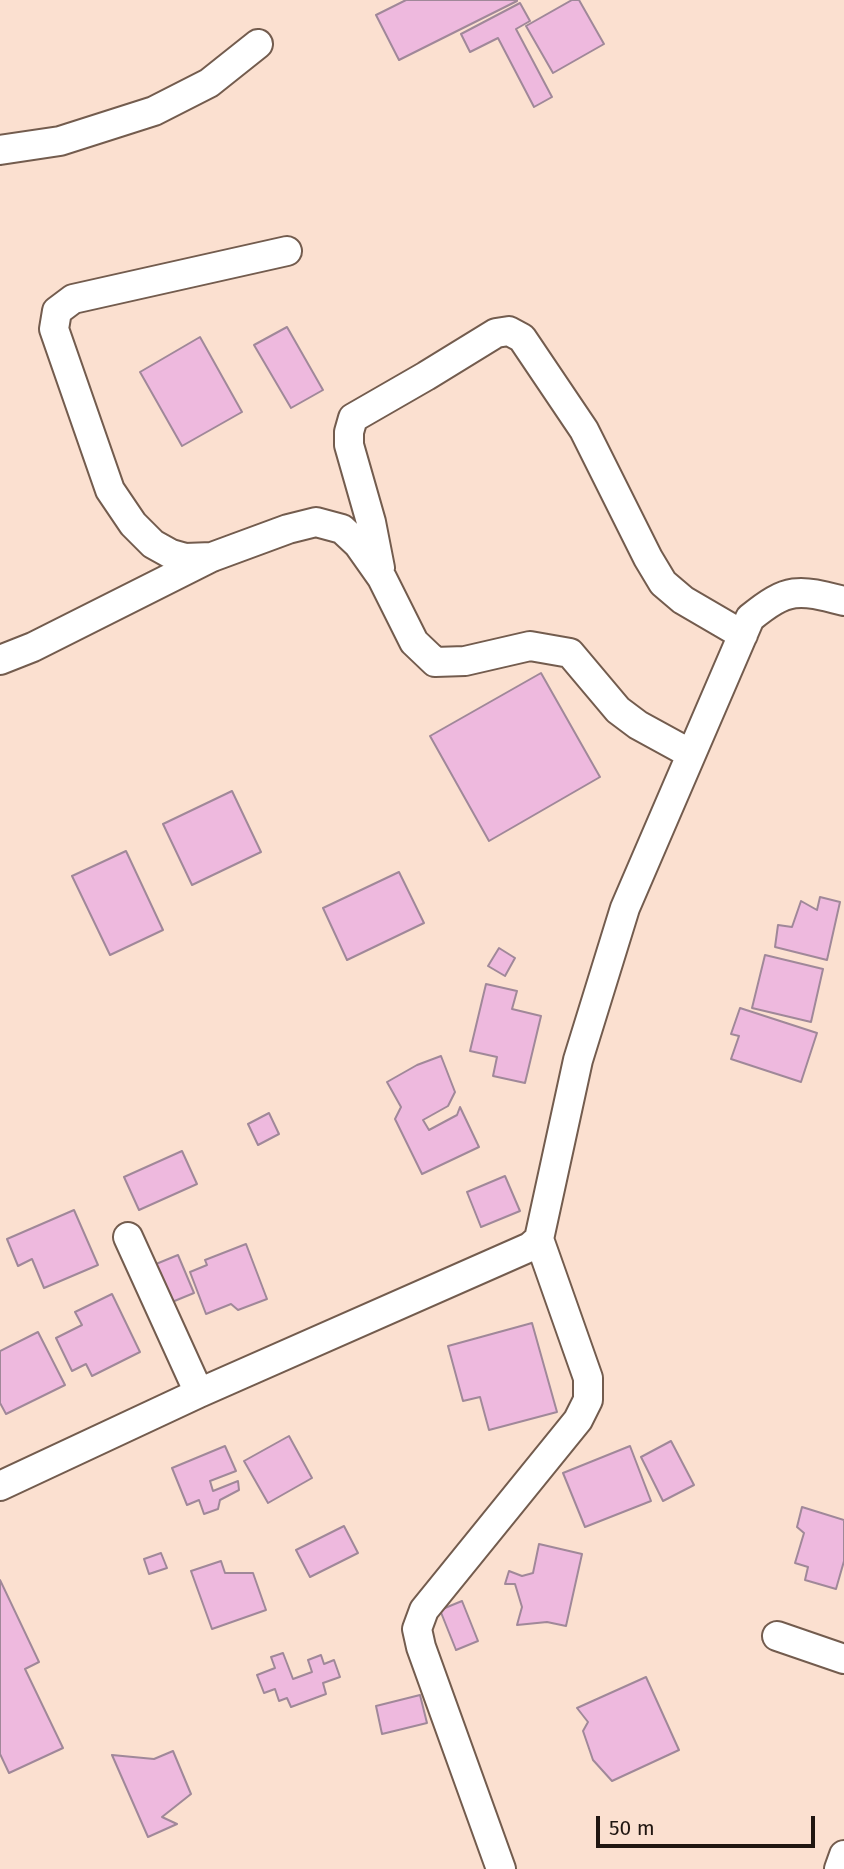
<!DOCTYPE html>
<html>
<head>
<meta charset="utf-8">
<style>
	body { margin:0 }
	#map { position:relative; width:844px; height:1869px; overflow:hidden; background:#fbe0d0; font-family:"Fira Sans",sans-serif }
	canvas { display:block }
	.scale { position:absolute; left:596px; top:1816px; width:219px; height:32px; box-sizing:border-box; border:4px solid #201611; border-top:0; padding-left:9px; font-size:21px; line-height:24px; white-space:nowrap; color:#201611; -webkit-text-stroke:5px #fbe0d0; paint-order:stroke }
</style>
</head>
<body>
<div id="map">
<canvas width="844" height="1869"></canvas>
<div class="scale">50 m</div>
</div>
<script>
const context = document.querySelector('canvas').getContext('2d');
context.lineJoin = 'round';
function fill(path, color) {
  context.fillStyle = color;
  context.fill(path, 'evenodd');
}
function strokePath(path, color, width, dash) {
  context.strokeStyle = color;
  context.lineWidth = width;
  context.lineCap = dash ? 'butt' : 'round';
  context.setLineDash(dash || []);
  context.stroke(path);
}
const building = new Path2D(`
	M406 0H517V1L399 60 376 15Z
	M572 0H579L604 44 553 73 526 26Z
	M520 3 530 21 516 29 552 97 534 107 498 38 470 52 461 34Z
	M287 327 323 390 291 408 254 345Z
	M200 337 242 412 182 446 140 372Z
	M541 673 600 777 489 841 430 736Z
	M232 791 261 852 192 885 163 824Z
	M126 851 163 930 110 955 72 876Z
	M399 872 424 923 347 960 323 908Z
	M820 897 840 902 827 960 775 947 778 925 792 927 801 901 817 910Z
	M499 948 515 958 505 976 488 966Z
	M765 955 823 969 811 1022 752 1008Z
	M486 984 517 991 512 1009 541 1016 525 1083 493 1076 497 1057 470 1051Z
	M740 1008 817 1033 801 1082 731 1059 739 1036 731 1034Z
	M441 1056 455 1092 448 1106 423 1120 429 1130 457 1115 460 1107 479 1147 422 1174 395 1119 401 1107 387 1082 417 1065Z
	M269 1113 279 1134 258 1145 248 1124Z
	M182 1151 197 1184 139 1210 124 1177Z
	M505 1176 520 1211 481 1227 467 1192Z
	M74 1210 98 1265 44 1288 32 1259 18 1266 7 1239Z
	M246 1244 267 1299 238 1310 231 1304 206 1314 190 1272 207 1265 205 1260Z
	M178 1255 194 1293 172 1302 156 1264Z
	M112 1294 140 1352 92 1376 86 1364 72 1371 56 1338 82 1325 75 1312Z
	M532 1323 557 1412 489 1430 480 1397 463 1401 448 1346Z
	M38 1332 65 1385 6 1414 0 1403V1351Z
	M289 1436 312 1478 268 1503 244 1461Z
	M671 1441 694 1485 663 1501 641 1457Z
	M225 1446 236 1471 210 1481 213 1491 238 1481 239 1490 220 1500 218 1509 204 1514 199 1500 187 1505 172 1468Z
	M630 1446 651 1501 585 1527 563 1473Z
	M802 1507 844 1520V1561L836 1589 805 1580 808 1567 795 1563 804 1533 797 1527Z
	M344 1526 358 1553 310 1577 296 1550Z
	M539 1544 582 1554 566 1626 547 1622 517 1625 522 1607 515 1584H505L509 1571 522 1576 533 1573Z
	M161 1553 167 1568 149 1574 144 1559Z
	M221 1561 225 1573H253L266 1610 212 1629 191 1571Z
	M0 1580 39 1662 25 1669 63 1748 9 1773 0 1754Z
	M462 1601 478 1641 456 1650 440 1610Z
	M283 1653 293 1679 312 1672 308 1660 321 1655 324 1664 334 1660 340 1677 323 1683 326 1694 291 1707 287 1698 279 1701 275 1689 264 1693 257 1675 275 1668 271 1657Z
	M646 1677 679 1750 612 1781 593 1760 583 1731 588 1722 577 1708Z
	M420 1695 427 1723 382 1734 376 1706Z
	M173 1751 191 1794 162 1817 177 1824 148 1837 112 1755 154 1759Z`);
const minor = new Path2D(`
	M0 150 60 141 154 111 209 83 258 44
	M212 557 185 558 171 554 153 544 133 524 110 490 54 329 57 311 73 299 287 251
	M380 568 371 522 349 445V432L353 418 426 376 496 333 509 331 522 338 584 430 648 558 663 583 683 600 743 635
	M0 660 33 647 212 557 288 529 316 522 342 529 358 544 382 578 414 642 435 662 465 661 530 646 570 653 618 710 638 725 691 754
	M128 1237 199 1393
	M0 1486 199 1393 530 1247 539 1239 578 1060 625 908 750 618C788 587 798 589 844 601
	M777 1636 844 1659
	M501 1869 421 1647 417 1629 424 1610 578 1420 588 1400V1378L539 1239
	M839 1869 844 1855`);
fill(building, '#eeb9de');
strokePath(building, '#a08899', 2);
strokePath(minor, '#735c4e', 32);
strokePath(minor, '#fff', 28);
</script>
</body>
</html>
